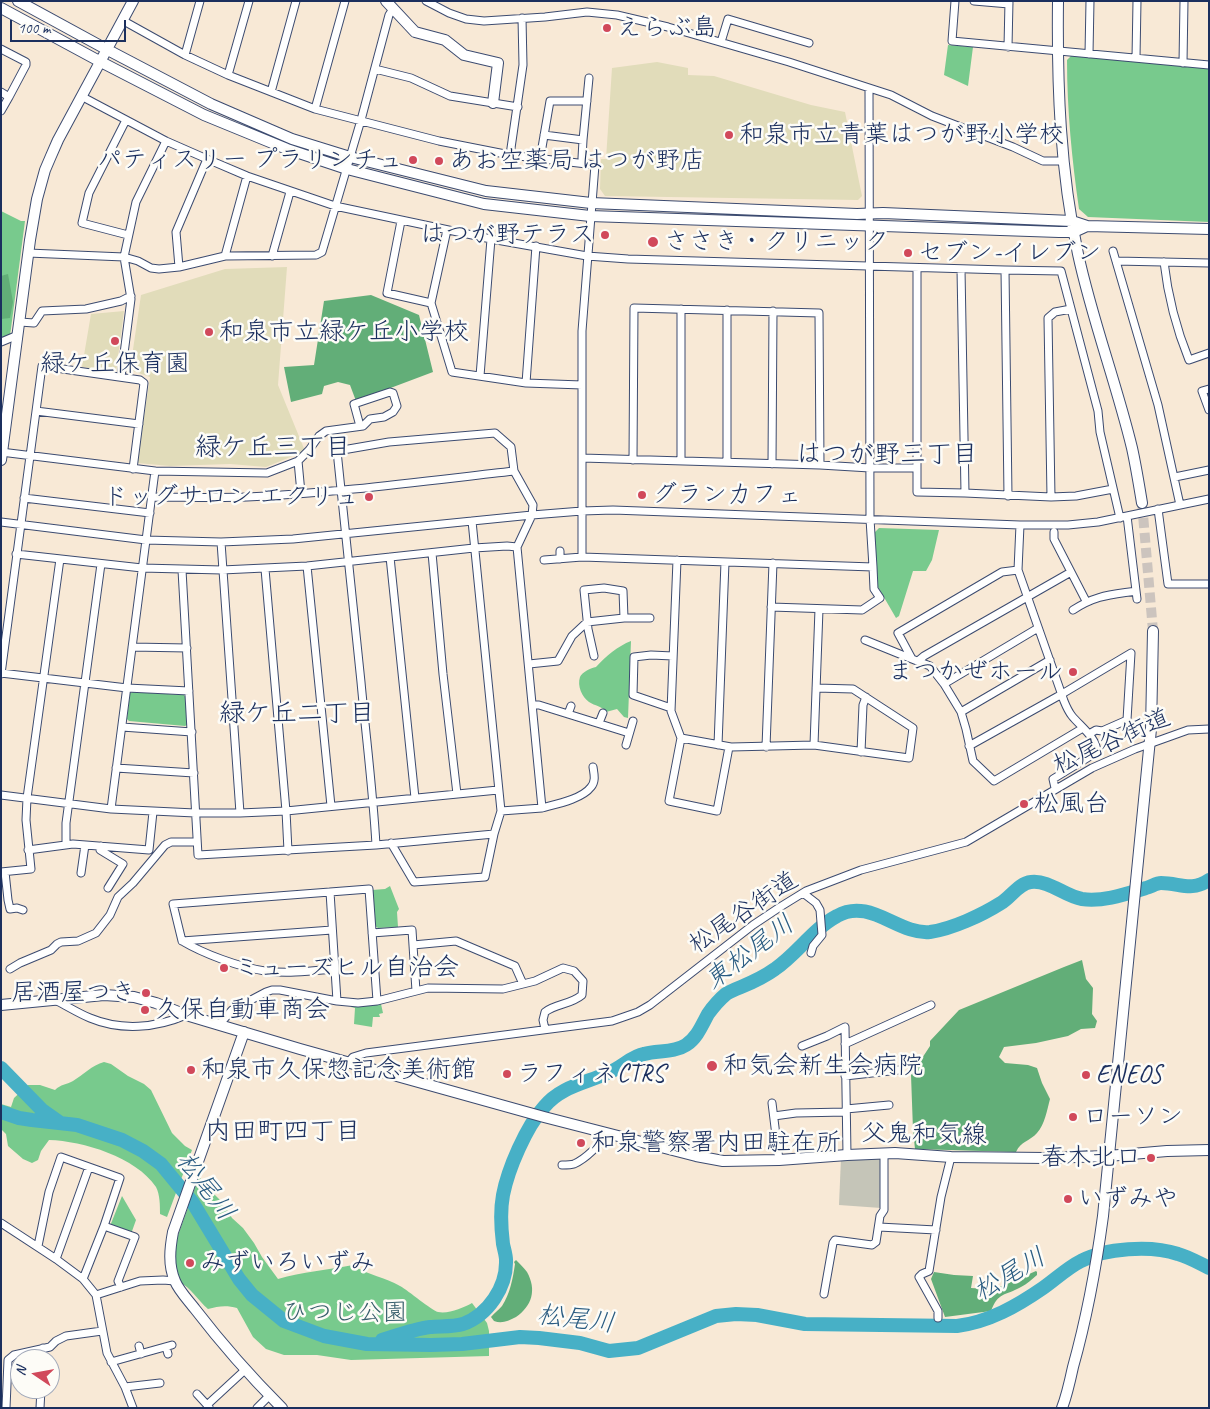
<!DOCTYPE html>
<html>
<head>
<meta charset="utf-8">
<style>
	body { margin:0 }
	#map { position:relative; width:1210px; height:1409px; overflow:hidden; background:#f8e9d6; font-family:Caveat,sans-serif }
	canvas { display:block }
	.frame { position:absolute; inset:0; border:2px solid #1b2f5e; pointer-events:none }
	.north { position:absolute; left:10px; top:1349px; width:50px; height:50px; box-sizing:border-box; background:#fdfcf7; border:1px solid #a3aaba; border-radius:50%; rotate:282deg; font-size:14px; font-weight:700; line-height:20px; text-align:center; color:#1b2f5e }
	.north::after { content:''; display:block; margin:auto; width:18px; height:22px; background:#d1495b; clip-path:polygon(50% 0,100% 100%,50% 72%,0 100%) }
	.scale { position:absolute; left:10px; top:20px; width:116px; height:22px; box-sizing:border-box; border:2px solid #1b2f5e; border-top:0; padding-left:6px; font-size:15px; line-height:18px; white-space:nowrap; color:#1b2f5e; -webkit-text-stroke:4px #fdfcf7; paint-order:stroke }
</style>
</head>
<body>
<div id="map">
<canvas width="1210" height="1409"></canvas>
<div class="frame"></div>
<div class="north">N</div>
<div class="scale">100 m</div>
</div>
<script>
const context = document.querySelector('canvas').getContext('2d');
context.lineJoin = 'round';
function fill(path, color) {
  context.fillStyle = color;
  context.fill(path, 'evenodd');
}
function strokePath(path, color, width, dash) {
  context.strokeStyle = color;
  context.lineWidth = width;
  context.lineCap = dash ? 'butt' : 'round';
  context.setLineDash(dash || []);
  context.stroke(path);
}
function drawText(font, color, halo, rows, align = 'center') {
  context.font = font + ' Caveat,"Klee One",sans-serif';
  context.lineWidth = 5;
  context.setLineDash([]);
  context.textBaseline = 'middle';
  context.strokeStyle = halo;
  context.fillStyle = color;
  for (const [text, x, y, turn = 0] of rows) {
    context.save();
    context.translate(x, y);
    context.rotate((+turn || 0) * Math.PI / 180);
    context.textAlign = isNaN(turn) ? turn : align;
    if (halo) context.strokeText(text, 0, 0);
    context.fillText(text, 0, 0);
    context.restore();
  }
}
const built = new Path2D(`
	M657 62 688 68V75L714 76 811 105 845 112 862 196 858 200 605 196 600 189 601 159H606L612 68Z
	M287 267 278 385 305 451 266 467 230 464 170 466 137 463 150 377 130 370 141 295 225 269Z
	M124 311 116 372 82 367 91 314Z`);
const industrial = new Path2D(`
	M881 1157V1208L839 1205 841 1158Z`);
const green = new Path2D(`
	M948 45 973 47 968 86 944 75Z
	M1071 56 1209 68V222L1088 217 1079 209C1072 160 1067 110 1067 60Z
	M1 211 21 221H25L10 336 1 340Z
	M879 528 939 530 932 560 926 571H913L899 616 896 618 878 587 874 533Z
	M631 641 628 718 624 717 617 709 606 712C602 706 595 706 589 702 582 697 577 686 580 677 582 672 591 668 596 667 606 656 618 646 631 641Z
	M133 692 184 695 186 698 187 725 185 726 129 721 127 719 130 693Z
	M390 886 399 909 397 912 398 927 378 928 375 926 372 890 385 889Z
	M381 1004 383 1013 379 1014 380 1017H373L372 1027 354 1024 355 1008 351 1007V1005L368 1006Z
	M104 1062 111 1064 128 1076 144 1084 151 1090 172 1133 185 1146 192 1150 167 1217 160 1214C160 1205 160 1195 156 1187 136 1157 83 1141 49 1140L41 1151 38 1160 32 1163 23 1159 8 1146 6 1134 1 1129V1104L11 1107 14 1098 28 1085H40L55 1090C61 1084 66 1085 73 1081 83 1075 92 1065 104 1062Z
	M199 1176 204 1184 223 1203 232 1218 243 1228 254 1243 262 1257 278 1279C302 1272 328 1270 353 1265 369 1276 385 1277 400 1286 409 1291 431 1310 438 1312 449 1314 463 1308 472 1303L487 1323 489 1331V1356L351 1360 317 1355H284L266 1349 253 1337 237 1308C227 1305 218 1306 208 1309 198 1301 191 1287 179 1282L175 1260V1244Z
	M122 1196 136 1220 131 1234 110 1226Z`);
const forest = new Path2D(`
	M8 274 13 302 10 318 1 319V276Z
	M371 295 419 315 433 372 356 401 350 385 338 382 324 386 322 394 291 402 284 367 314 365 324 301Z
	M1082 960 1086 979 1093 988 1092 1014 1097 1021 1095 1028 1081 1029 1068 1036 1036 1043 1004 1047 999 1057 1005 1063 1028 1065 1037 1068 1042 1083 1050 1099C1047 1110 1045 1124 1037 1133 1030 1141 1021 1141 1016 1152L915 1149 913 1130 911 1075 930 1046V1041L959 1010 1064 967Z
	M516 1260C520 1264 524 1268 527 1272 537 1290 532 1306 516 1317 508 1321 502 1324 494 1321L491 1317C494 1313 499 1310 502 1306 510 1294 513 1278 515 1264L514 1262Z
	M1036 1271 1037 1272V1275C1032 1279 1027 1284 1021 1287 1005 1296 998 1292 991 1311L945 1317 931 1279 934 1272 954 1275 973 1276 971 1288 987 1289 997 1288Z`);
const river = new Path2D(`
	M1 1068 42 1110 59 1122
	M1 1112 19 1118 32 1120 77 1125 122 1140 143 1151 161 1164 193 1203 239 1279 252 1295 284 1321 324 1336 367 1344 431 1345 462 1344 520 1337 539 1338 580 1343 609 1351 638 1348 716 1316 736 1314 757 1315 805 1324 957 1326C989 1322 1017 1306 1043 1288 1056 1279 1067 1268 1081 1261 1105 1248 1151 1245 1178 1254 1189 1257 1199 1263 1209 1268
	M382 1340C398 1335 414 1329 430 1327 440 1326 453 1327 463 1324 488 1315 507 1287 506 1260 506 1255 504 1249 503 1244 501 1228 500 1211 503 1195 508 1169 526 1127 544 1107 561 1086 587 1083 610 1072 622 1067 632 1056 644 1054 657 1050 674 1053 686 1045 697 1038 702 1025 708 1014 713 1007 720 999 726 994 731 991 736 989 741 987 753 982 764 977 775 969 797 954 813 929 837 916 870 897 898 935 930 932 952 929 982 915 1001 903 1011 897 1019 883 1031 882 1050 880 1064 896 1082 899 1103 902 1126 894 1146 888 1151 887 1156 883 1161 883 1180 883 1191 892 1209 880`);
const secondaryTunnel = new Path2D(`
	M1142 503 1153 631`);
const street = new Path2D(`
	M426 1 449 13 466 19 484 21 545 17 587 12 617 15 668 27 789 62 891 95 932 116 1013 147 1043 161H1063
	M955 1 952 41 1209 65
	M974 1 1009 4
	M122 20 185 55 228 75 315 109 439 141 510 155 595 165 582 331V557
	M721 42 728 19 809 43
	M1008 47 1009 1
	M1 49 26 62V65L9 97
	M1089 54 1090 1
	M185 55 200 1
	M1136 58 1137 1
	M1183 63 1184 1
	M375 69 411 78 450 96 518 107
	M228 75 249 1
	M1 92 9 97 1 111
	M271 92 296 1
	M81 96 166 141 207 159 247 176 335 206 491 239 587 256 628 259 1005 270 1061 271 1098 411 1100 432 1120 518
	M315 109 345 1
	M126 120 89 193 82 223 128 235
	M544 135 583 140 589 78
	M510 155 523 65 522 18
	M582 158 583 140
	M540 159 550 101H587
	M401 221 387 293 431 303 452 372 526 383 582 385
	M1113 251 1158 405 1180 505
	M28 253 124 257 138 261 151 268 159 269 179 267 225 256 316 255 322 252 361 120 389 15 393 9
	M225 256 247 176
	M272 256 290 192
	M1116 261 1209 263
	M1164 262C1168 297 1176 328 1189 360L1209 353
	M179 267 176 232 207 159
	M917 268V492L965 493 1051 497 1076 496 1113 489
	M961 269 965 493
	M1005 270 1008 496
	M431 303 447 230
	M20 322 34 323 42 311 86 309 121 301 131 296
	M1 342 18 335
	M480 376 491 239
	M121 377 131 299 124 257 136 202 166 141
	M526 383 536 246
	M1209 389 1202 391 1209 410
	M36 411 139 424
	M1 452 155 471 267 473 298 461 301 493
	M582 458 820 465 870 468H917
	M633 460 634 308 819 313 820 465
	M298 461 309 450 319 436 326 431 363 426 370 419 384 417 393 412 397 406 393 393 390 392 354 404 360 426
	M681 461V309
	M727 462V310
	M772 464 773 311
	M1175 477 1209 470
	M152 497C183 497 215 498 247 497 336 493 425 481 514 471
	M1051 497 1048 318 1055 312 1071 309
	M24 498 150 513
	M1158 509 1168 584H1209
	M1127 516 1137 599
	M1 522 146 540 221 542 293 539 532 515 582 511 613 510 1020 525H1068L1098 522 1209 499
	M1054 532V539L1086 601
	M221 542 240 813
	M560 551V559
	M432 553 443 674 457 794
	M16 554 142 568 222 570 307 566 474 548 507 546 517 547 532 515 533 505 514 471 511 447 495 433 389 442 337 451C345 528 353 605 361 682 366 737 373 791 376 845
	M390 557 415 798
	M544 560 582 557 873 567 870 519 869 89
	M677 560 671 711 681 738 731 747 814 745 909 758 913 728 853 689 816 688
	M307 566 331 806
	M265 569 286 811 288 851
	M182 570 198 855 376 845 494 834
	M1018 570 1020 525
	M771 607 862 610 880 598 874 589 873 567
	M1073 610C1096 595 1110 595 1136 591
	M865 640 912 659
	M132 647 187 648
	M594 656 588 629 584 590 604 588 623 591 624 618
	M918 661 924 656 1071 572
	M529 664 558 661 572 636 587 622 624 618H650
	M1 673 127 688 189 691
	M1 674 42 366 140 380 144 383 133 469
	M944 684 1038 628
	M533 705H539L629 733
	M671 708 633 695 634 657 651 655 673 656
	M961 712 1050 660
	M568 714 571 706
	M599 723 603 713
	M122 727 192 732
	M681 738 669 801 717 811 729 747
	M626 745 633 721
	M718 745 725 562
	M814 745 819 609
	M969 746 1062 694 1131 653 1127 720 1102 731 1096 730 1089 734
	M766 747 773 563
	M861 752 863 705 866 697
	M116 768 194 773
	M1055 788 1053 779 1097 752C1097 738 1080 726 1072 716 1068 711 1066 706 1064 701L1018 570 1002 572 898 633 912 659 930 666 944 684 961 712 966 729 973 761 994 781 1083 728
	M1 795 111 809 195 813H240L286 811 498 790
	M542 808C557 804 582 799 591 787 596 781 594 774 593 767
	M111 809 155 471
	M501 811 542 808 517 547
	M391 843 414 882 485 877 494 834 501 811 472 521
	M66 844V823L101 564
	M101 846 100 850 123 864 108 888
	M28 850 73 844 149 850 153 812
	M1 872 31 869 26 820 27 798 60 559
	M5 872 8 900 10 909 17 908 23 910
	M81 873 85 845
	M330 892 173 904 182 941C204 954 239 967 265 971 288 974 312 971 335 969
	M803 893 816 903 820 910 822 935 813 946 811 953
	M372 933 412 930 416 991
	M182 941 332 930
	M413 945 456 941 515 966 523 984
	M10 969 20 963 51 950 57 944 61 942 78 941 96 933 110 915 118 897 133 883 165 845 171 842H197
	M55 1000C67 1006 78 1013 90 1018 121 1031 156 1028 186 1015
	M337 1001 330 892 369 889 377 1001
	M219 1025 232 1010 266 992 272 990H280L337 1001 358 1003 377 1001 428 988 503 989 535 981 563 968 574 971 583 981 582 995C570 1005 557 1003 545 1012L543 1020 545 1029
	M845 1044 931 1005
	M802 1046 827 1036 845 1027 847 1155
	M348 1063 353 1057 366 1053 612 1021 638 1012 650 1005 753 925 780 907 806 891 861 870 966 842 1092 768 1135 749 1188 730 1209 729
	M845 1076 899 1070
	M772 1103 779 1160
	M846 1109 889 1105
	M774 1116 796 1113 846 1112
	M562 1165C566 1165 571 1165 574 1164 585 1159 602 1144 605 1133
	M1 1223 56 1259 83 1279 96 1295 107 1353 125 1387 133 1408
	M104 1226 135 1237 118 1281 121 1287
	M879 1227 936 1230
	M38 1246 49 1192 61 1157 120 1178 104 1226 83 1279
	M56 1259 89 1167
	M824 1294 833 1243 835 1240 872 1245 876 1242 880 1216 884 1210V1154
	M96 1295 140 1281 163 1280 175 1281
	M938 1318V1311L919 1277 922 1274 929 1271 941 1197 951 1157
	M139 1346 141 1354
	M166 1347 168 1354
	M42 1359 43 1348
	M111 1362 172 1345
	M125 1387 160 1383
	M197 1394 209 1407
	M207 1405 246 1369
	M6 1408 8 1360 14 1355 50 1347 56 1341 66 1336 102 1331
	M40 1408 41 1389
	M257 1408 270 1395`);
const secondary = new Path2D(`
	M18 1 106 49 211 104 292 139 350 157 486 191 591 203 857 214 883 213 1072 221 1087 226 1209 229
	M386 1 415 32 445 40 464 55 498 63 493 103
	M1058 1C1057 86 1060 170 1078 254 1092 319 1116 382 1132 448 1136 466 1139 485 1142 503
	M1 8 101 62 204 115 287 149 347 169 484 204 590 216 1059 232H1074L1087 226
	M1 460 30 240 37 199 45 170 51 156 58 140 133 1
	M1 1005 104 995 134 997 156 1003 186 1015 300 1049 544 1117 696 1156 723 1161 779 1160 847 1155 895 1153 951 1157 1045 1158 1108 1156 1167 1151 1209 1150
	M244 1032 173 1232C170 1248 168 1265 175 1281 179 1291 189 1301 195 1309 222 1344 251 1377 282 1408
	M1062 1408C1067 1395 1070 1381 1073 1367 1087 1317 1096 1268 1103 1216L1151 729 1153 631`);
const markers = [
	[607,28,5,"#d1495b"],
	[729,135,5,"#d1495b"],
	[413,160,5,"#d1495b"],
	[439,161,5,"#d1495b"],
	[605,235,5,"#d1495b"],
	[653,242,6,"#d1495b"],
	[908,253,5,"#d1495b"],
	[209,332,5,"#d1495b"],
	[115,341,5,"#d1495b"],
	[642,495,5,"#d1495b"],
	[369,497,5,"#d1495b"],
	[1073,672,5,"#d1495b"],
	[1024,804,5,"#d1495b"],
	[224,968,5,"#d1495b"],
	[146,993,5,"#d1495b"],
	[145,1010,5,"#d1495b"],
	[712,1066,6,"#d1495b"],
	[191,1070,5,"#d1495b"],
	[507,1074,5,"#d1495b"],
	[1086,1075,5,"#d1495b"],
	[1073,1117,5,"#d1495b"],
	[581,1143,5,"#d1495b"],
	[1151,1158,5,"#d1495b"],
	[1068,1199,5,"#d1495b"],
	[190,1263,5,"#d1495b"]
];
const poiNames = [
	["えらぶ島",617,28],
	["和泉市立青葉はつが野小学校",739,135],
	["パティスリー プラリンチュ",403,160,"right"],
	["あお空薬局 はつが野店",449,161],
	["はつが野テラス",595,235,"right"],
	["ささき・クリニック",664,242],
	["セブン-イレブン",918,253],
	["和泉市立緑ケ丘小学校",219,332],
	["緑ケ丘保育園",115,364,"center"],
	["グランカフェ",652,495],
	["ドッグサロン エクリュ",359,497,"right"],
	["まつかぜホール",1063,672,"right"],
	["松風台",1034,804],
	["ミューズヒル自治会",234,968],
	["居酒屋つき",136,993,"right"],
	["久保自動車商会",155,1010],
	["和気会新生会病院",723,1066],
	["和泉市久保惣記念美術館",201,1070],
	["ラフィネCTRS",517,1074],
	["ENEOS",1096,1075],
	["ローソン",1083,1117],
	["和泉警察署内田駐在所",591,1143],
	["春木北口",1141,1158,"right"],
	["いずみや",1078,1199],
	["みずいろいずみ",200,1263]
];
const streetNames = [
	["松尾谷街道",1112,742,-24],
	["松尾谷街道",744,913,-34],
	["父鬼和気線",924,1135,1]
];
const parkNames = [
	["ひつじ公園",345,1313]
];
const neighbourhoodNames = [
	["緑ケ丘三丁目",273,448],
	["はつが野三丁目",887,455],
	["緑ケ丘二丁目",297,714],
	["内田町四丁目",283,1132]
];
const waterNames = [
	["東松尾川",750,953,-37],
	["松尾川",205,1187,53],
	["松尾川",1010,1275,-30],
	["松尾川",576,1320,7]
];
fill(built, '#e1dcba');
fill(industrial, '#c5c5b8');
fill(green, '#78ca8d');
fill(forest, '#62ae78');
strokePath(river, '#47b0c6', 14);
strokePath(secondaryTunnel, '#ccc4be', 10, [10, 5]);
strokePath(street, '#3c4b70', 9);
strokePath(secondary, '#3c4b70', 12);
strokePath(street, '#fff', 7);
strokePath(secondary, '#fff', 10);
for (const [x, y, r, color] of markers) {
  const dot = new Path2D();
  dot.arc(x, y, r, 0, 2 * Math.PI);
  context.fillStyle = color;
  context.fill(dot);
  strokePath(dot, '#fdfcf7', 2);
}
drawText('25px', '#1b2f5e', '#fdfcf7', poiNames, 'left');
drawText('25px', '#1b2f5e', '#fdfcf7', streetNames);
drawText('25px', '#375e6c', '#fdfcf7', parkNames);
drawText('26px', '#1b2f5e', '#fdfcf7', neighbourhoodNames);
drawText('italic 26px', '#2a5c82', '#fdfcf7', waterNames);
</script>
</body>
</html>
